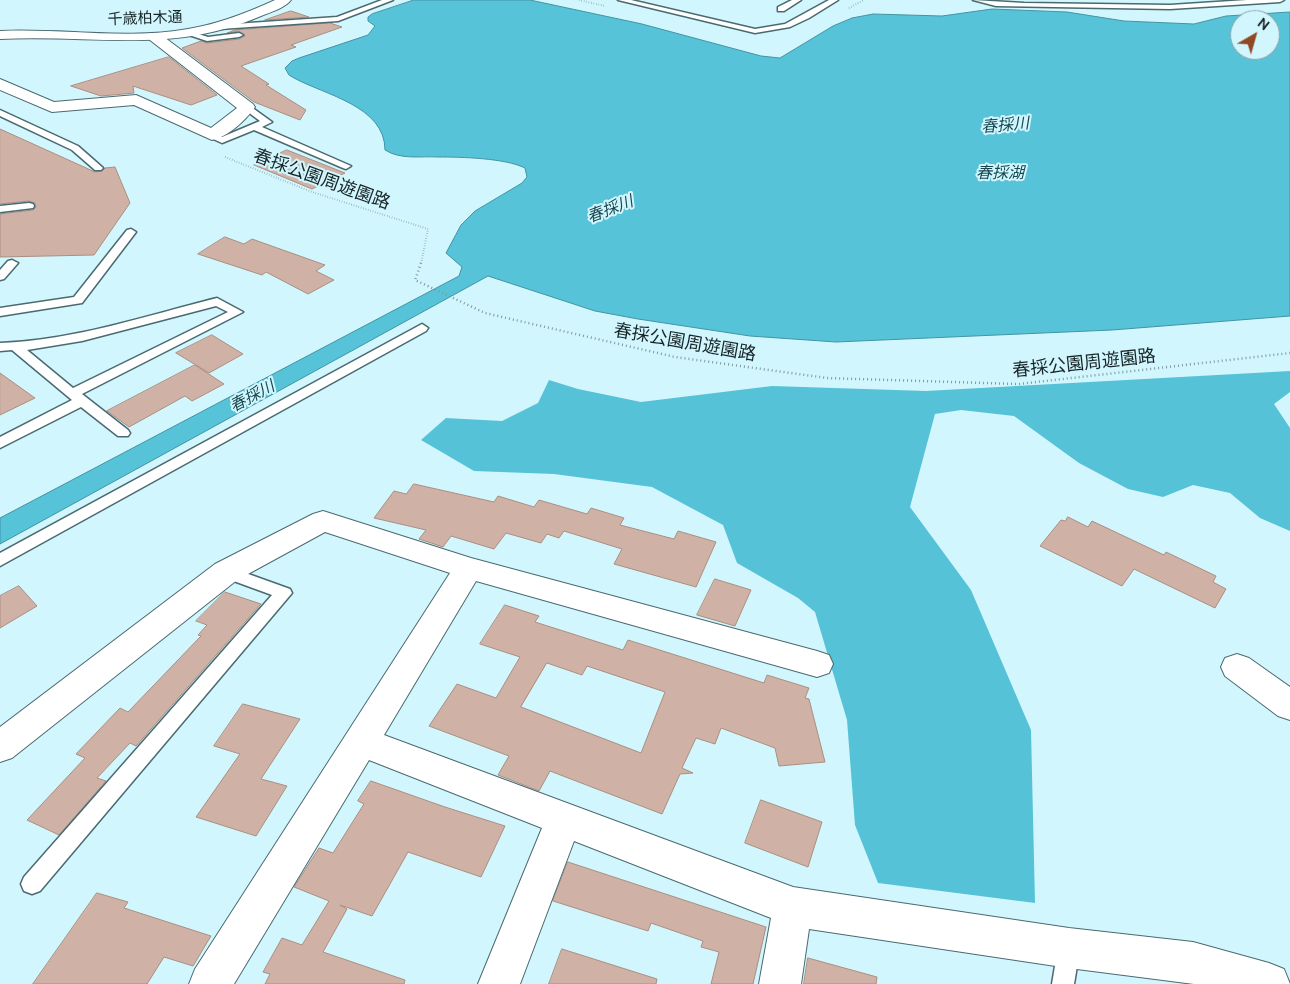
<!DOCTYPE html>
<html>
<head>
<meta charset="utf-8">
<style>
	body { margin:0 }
	#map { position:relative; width:1290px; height:984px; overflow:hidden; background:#d2f6fd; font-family:Ubuntu,sans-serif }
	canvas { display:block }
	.north { position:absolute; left:1230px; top:10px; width:50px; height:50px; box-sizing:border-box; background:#d2f6fd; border:1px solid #88a2a8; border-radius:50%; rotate:38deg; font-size:14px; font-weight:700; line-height:20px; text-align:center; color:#182528 }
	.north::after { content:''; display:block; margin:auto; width:18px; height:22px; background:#904924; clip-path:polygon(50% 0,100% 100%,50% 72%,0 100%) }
</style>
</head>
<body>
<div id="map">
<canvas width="1290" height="984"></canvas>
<div class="north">N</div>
</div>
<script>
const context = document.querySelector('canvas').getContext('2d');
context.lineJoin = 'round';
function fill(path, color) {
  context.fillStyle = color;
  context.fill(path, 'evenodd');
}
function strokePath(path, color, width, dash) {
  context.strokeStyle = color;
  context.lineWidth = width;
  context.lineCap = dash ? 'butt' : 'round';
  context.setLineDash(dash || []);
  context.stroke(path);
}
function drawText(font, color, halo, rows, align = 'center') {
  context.font = font + ' Ubuntu,"Noto Sans JP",sans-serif';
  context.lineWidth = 4;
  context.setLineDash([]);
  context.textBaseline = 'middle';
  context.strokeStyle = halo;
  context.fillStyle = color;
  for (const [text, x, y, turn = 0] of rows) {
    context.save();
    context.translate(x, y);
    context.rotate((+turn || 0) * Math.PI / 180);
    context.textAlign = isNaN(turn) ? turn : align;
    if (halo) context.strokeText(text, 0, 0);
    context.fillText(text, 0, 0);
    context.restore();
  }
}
const forest = new Path2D(`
	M1290 371V392L1274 404 1290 428V531L1260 518 1230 493 1193 485 1163 497 1128 489 1079 463 1014 416 961 410 935 414 910 507 971 590 1031 730 1035 903 878 883 855 825 847 720 815 612 798 598 737 563 723 525 652 487 554 474 474 471 421 440 446 418 502 421 538 403 549 380 578 389 641 402 772 386 926 391Z`);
const water = new Path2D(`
	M414 0H530L642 24 761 56 780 58 833 26 852 18 873 14 942 16 992 9 1067 12 1124 21 1194 24 1226 16 1290 12V316L1112 330 836 342 750 336 638 319 595 311 488 276 0 544V518L459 276 462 267 446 253 461 225 475 211 522 183 527 177 525 168C505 158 461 157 438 157 420 156 401 160 385 150 385 106 325 95 294 78L289 75 285 68 292 61 299 58 368 35 375 26 368 21V17L372 14ZM1240 20H1270V50H1240Z`);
const building = new Path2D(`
	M291 11 309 17 265 20Z
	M330 23 342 27 291 45 296 47 241 66 269 84 266 85 306 110 300 120 254 102 182 48 201 41 207 43 239 39 245 36 239 31 227 33 235 30Z
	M169 57 217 95 191 105 133 86 134 93 101 96 71 86Z
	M0 129 95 172 102 171 105 168 115 167 130 203 94 255 0 257V214L33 210 36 207 35 203 29 201 0 204Z
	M287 150 345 173 312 189 254 165Z
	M225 237 244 244 252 239 325 265 316 271 334 280 308 294 266 272 262 275 198 254Z
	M212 335 243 354 209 373 176 353Z
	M195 365 224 384 192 401 185 396 129 427 107 411Z
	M0 373 35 398 0 415Z
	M414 484 494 502 498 496 534 507 539 500 587 514 591 508 624 518 620 525 674 539 678 531 716 542 696 587 614 564 622 549 564 531 559 538 547 534 541 543 506 533 494 549 451 536 443 547 419 539 426 530 374 518 394 491 406 494Z
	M1068 517 1088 527 1092 521 1164 555 1166 552 1216 576 1213 582 1226 589 1215 608 1134 569 1122 586 1040 546 1061 520 1065 521Z
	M715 579 751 590 735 626 697 615Z
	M19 586 37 606 0 628V596Z
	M225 592 261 604 136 746 130 743 97 778 106 781 59 835 27 820 85 758 76 754 120 708 128 712 201 636 198 635 207 625 196 621Z
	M505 605 539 616 535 622 623 650 628 640 764 683 767 675 809 688 805 698 809 699 825 762 779 766 775 748 721 728 715 744 696 738 682 768 693 773 680 774 662 814 550 771 539 791 498 775 509 756 429 726 457 684 496 698 520 657 480 644ZM547 663 582 675 587 666 665 692 641 753 521 707Z
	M243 704 300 719 261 779 287 786 256 836 196 817 240 754 214 746Z
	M371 781 445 807 505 826 481 877 408 852 372 916 340 905 347 909 323 952 405 980 404 984H265L270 974 263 972 282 938 302 945 329 901 294 887 319 848 333 853 364 804 358 801Z
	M761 800 822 822 808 867 745 843Z
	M568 862 766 927 753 984H711L719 952 701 947 703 941 651 923 648 931 553 901Z
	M97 893 128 902 124 908 211 936 193 966 164 957 147 984H33Z
	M562 949 657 979 656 984H549Z
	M808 958 877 977 876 984H804Z`);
const pathFar1 = new Path2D(`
	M579 0 605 6
	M849 8 864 0
	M225 157 312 192 428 229 421 264`);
const path = new Path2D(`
	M421 263 415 280 485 313 675 357 827 378 1019 384 1290 353`);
const lane = new Path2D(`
	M382 0H393L338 21 220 29 216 27 220 25 337 17Z
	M618 0H631L755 29 785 24 829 0H838L809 18 790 27 755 33Z
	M792 0H801L784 11H778V7Z
	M973 0 1024 3 1170 5 1247 0H1284L1280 2 1170 9 996 6Z
	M189 31 208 37 239 33 243 35 239 37 207 41 189 35Z
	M247 104 272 122 262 127 351 166 346 169 343 168 254 130 222 143 209 137V133H215L222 137 260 121 244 109 243 107Z
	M0 110 78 146 103 168 101 170H95L72 150 0 116Z
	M29 203 33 204 34 206 33 208 0 212V206Z
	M131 229 136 232 82 303 0 316V308L74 297 127 230Z
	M12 260 18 263 4 279 0 280V270L8 261Z
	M217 298 243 312 82 394 128 430 130 433 128 436H118L81 407 0 448V437L72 400 12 350 0 351V343C75 340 145 316 217 298ZM216 306 228 312 73 388 27 350 82 341Z
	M422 324 428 328 426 331 0 566V553Z
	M226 566 290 589 292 593 40 891 32 894 24 891 21 884 24 877 272 595 220 576 218 572 220 568Z
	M1069 937 1077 940 1080 948 1074 984H1052L1058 948 1061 940Z`);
const street = new Path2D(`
	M155 33 160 34 253 104 255 107C245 121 229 136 212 140L134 105 52 112 0 90V79L54 102 136 95 211 128 237 108 150 40 148 37 150 34Z
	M323 511 471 558 817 651 829 655 833 664 829 673 817 677 476 581 384 735 793 887 1069 928 1193 942 1269 963 1284 969 1290 984H1194L1069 968 809 929 801 984H759L771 918 574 841 520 984H478L542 828 369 760 234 984H189L195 969 450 573 325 532 237 580 12 758 0 762V727L215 564 313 514Z
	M1237 654 1249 658 1290 687V720L1278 716 1225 676 1221 667 1225 658Z`);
const secondary = new Path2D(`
	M275 0H291C285 8 271 12 261 16 171 55 93 34 0 39V31C62 28 126 40 188 29 218 24 247 13 275 0Z`);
const farStreetnames = [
	["千歳柏木通",145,18,-2]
];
const farWaternames = [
	["春採川",1005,125,-5],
	["春採湖",1000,173],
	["春採川",610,209,-21],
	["春採川",252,396,-28]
];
const streetNames = [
	["春採公園周遊園路",322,179,20],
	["春採公園周遊園路",685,342,10],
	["春採公園周遊園路",1084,363,-6]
];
fill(forest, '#56c2d7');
fill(water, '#56c3d8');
strokePath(water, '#4394a3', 1);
fill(building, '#cfb2a5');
strokePath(building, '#aa8e81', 1);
strokePath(lane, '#4a6a70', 3);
strokePath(street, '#4a6a70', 2);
strokePath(secondary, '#4a6a70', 2);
strokePath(pathFar1, '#7f999e', 2, [0.5, 2]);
strokePath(path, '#7f999e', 2.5, [1, 3]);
fill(lane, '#fff');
fill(street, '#fff');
fill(secondary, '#fff');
drawText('15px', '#182528', '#d2f6fd', farStreetnames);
drawText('italic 16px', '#174750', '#d2f6fd', farWaternames);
drawText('18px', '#182528', '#d2f6fd', streetNames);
</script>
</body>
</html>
